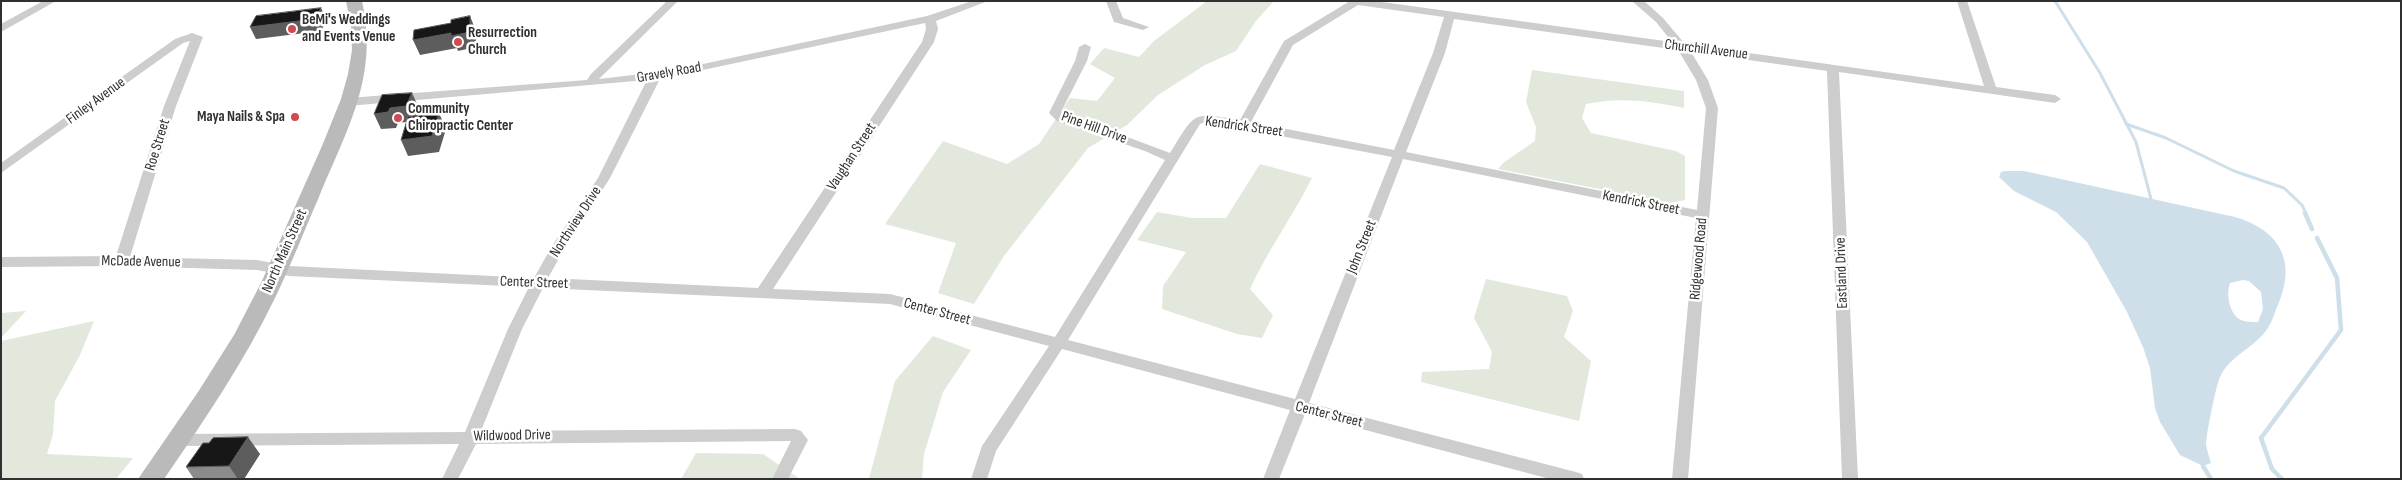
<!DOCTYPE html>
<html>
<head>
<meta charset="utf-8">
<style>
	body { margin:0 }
	#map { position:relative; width:2402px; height:480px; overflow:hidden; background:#fff; font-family:"Sofia Sans Condensed",sans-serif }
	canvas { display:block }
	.frame { position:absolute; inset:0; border:2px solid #303030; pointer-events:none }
</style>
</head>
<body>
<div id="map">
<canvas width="2402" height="480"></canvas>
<div class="frame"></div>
</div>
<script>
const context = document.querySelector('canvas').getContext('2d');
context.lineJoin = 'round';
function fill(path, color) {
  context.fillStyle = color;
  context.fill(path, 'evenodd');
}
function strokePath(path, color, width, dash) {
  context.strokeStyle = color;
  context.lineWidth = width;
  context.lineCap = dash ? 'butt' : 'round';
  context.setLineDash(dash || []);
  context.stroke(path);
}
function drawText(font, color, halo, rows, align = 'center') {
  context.font = font + ' "Sofia Sans Condensed",sans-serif';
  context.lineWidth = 5;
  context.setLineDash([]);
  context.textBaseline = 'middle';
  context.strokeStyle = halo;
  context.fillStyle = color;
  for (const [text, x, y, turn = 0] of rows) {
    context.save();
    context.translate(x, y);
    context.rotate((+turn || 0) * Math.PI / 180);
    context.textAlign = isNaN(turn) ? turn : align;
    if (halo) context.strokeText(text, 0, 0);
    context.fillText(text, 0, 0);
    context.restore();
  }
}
const green = new Path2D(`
	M1207 1H1274L1256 21 1236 51 1205 65 1158 95 1127 125 1088 148 1004 256 974 304 938 293 956 243 885 224 943 141 1007 164 1039 144 1070 98 1097 101 1115 78 1090 64 1104 48 1139 57 1154 41Z
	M1532 70 1684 91V108C1647 101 1624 97 1586 104L1582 118 1591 133 1676 151 1685 156V200L1670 203 1498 169 1503 163 1535 141 1536 127 1526 102Z
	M1260 164 1312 178C1293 216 1268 250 1250 289L1273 315 1262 338 1237 334 1162 309 1163 286 1186 252 1137 240 1157 212 1192 218H1226Z
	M1486 279 1567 296 1573 311 1564 337 1591 361 1579 421 1421 382 1422 372 1489 369 1492 352 1474 318Z
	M26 311 1 338V313Z
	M94 321 80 355 55 401 53 434 47 454 133 458 116 479H1V341Z
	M933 336 971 350 943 392 924 454 922 479H869L895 381Z
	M696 453 763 454 800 479H681Z`);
const water = new Path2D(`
	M2005 171H2024L2235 217C2282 231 2297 263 2277 307 2274 314 2272 322 2268 328 2255 348 2230 355 2220 377 2216 385 2206 436 2206 444 2207 450 2209 457 2211 463L2203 466 2180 455 2160 422 2155 408 2150 368 2143 347 2127 312 2087 242 2056 212 2014 191 1999 177 2001 172ZM2243 280 2249 281 2261 292 2263 309 2258 322C2253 322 2246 322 2241 320 2229 314 2226 294 2230 283Z`);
const streamFar1 = new Path2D(`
	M2055 1 2100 73 2136 142 2151 199
	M2126 124 2166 138 2234 171 2284 188 2302 205 2306 214`);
const stream = new Path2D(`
	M2305 213 2312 229
	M2203 466 2211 479
	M2282 479 2272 469 2261 438 2341 330 2337 278 2317 238`);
const street = new Path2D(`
	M43 1H56L1 32V24Z
	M667 1H678L599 79 675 70 927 16 972 1H988L936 21 938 29 934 42 773 289 890 294 1055 337 1165 160 1145 151 1057 121 1049 113 1075 61 1079 47 1085 44 1091 47 1087 61 1061 112 1170 153C1196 111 1191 112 1240 120L1284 41 1350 1H1375L1672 42 1656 22 1632 1H1644L1663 18 1685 44 1984 86 1957 1H1967L1996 87 2055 95 2061 99 2055 103 1839 72 1858 479H1842L1827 71 1691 52 1708 80 1718 108 1688 479H1672L1696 218 1403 159 1309 403 1576 472 1582 474 1584 479H1550L1305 414 1279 479H1263L1290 410 1062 349 996 451 987 479H971L982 446 1049 346 890 304 543 288 522 329 481 431 795 429 801 431 808 440 788 479H772L791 441 476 444 458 479H442L459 444 178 446 172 444 170 440 172 436 178 434 465 432 508 329 529 287 289 276 257 270 122 266 1 267V257L116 256 164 106 190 41 183 43 1 173V163L175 39 192 33 203 37 176 106 130 257 257 260 289 266 534 278 552 246 598 178 647 80 348 106 342 102 348 98 587 80 591 74ZM1358 5 1444 17 1433 53 1394 150 1251 122 1293 45ZM1454 19 1678 50 1696 80 1706 108 1697 210 1406 152 1445 53ZM925 23 926 29 922 42 758 288 548 278 566 246 610 178 660 79ZM1206 122 1392 157 1295 399 1068 340 1200 124Z
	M1106 1H1116L1123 18 1149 27 1143 30 1114 22Z`);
const secondary = new Path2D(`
	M346 1H362C379 77 347 129 319 197 304 231 291 265 275 298 244 362 204 421 164 479H138L198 392 234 335 261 283 322 146 341 99 348 74 352 50 351 25Z`);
const wall = new Path2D(`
	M260 454 244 479H194L186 467Z`);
const shadedWall = new Path2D(`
	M321 8 327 20 321 31 256 39 250 27Z
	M470 16 476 31V47L458 51 457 48 420 55 413 40Z
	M412 93 419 108 414 121 398 123 396 128 381 129 374 114Z
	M439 113 446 129 439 152 408 156 401 140Z
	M248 437 260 454 244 479H238L229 466Z`);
const building = new Path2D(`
	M321 8 315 19 250 27 256 16Z
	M470 16V32L451 36V33L413 40 414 30 451 23V20Z
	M412 93 406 106 390 108 388 112 374 114 382 95Z
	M439 113 432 136 401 140 408 117Z
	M248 437 229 466 186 467 203 443H209L213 438Z`);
const markers = [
	[292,29,5,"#d14952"],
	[458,42,5,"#d14952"],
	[295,117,5,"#d14952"],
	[398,118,5,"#d14952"]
];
const poiNames = [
	["BeMi's Weddings",302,20],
	["and Events Venue",302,37],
	["Resurrection",468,33],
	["Church",468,50],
	["Community",408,109],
	["Chiropractic Center",408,126],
	["Maya Nails & Spa",285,117,"right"]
];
const streetNames = [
	["Churchill Avenue",1706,50,7],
	["Gravely Road",669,73,-10],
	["Finley Avenue",96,101,-36],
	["Kendrick Street",1244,127,8],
	["Pine Hill Drive",1094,128,20],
	["Roe Street",158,145,-73],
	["Vaughan Street",852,157,-57],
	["Kendrick Street",1641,203,11],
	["Northview Drive",576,222,-57],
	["John Street",1362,247,-68],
	["North Main Street",285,251,-66],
	["Ridgewood Road",1699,259,-85],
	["McDade Avenue",141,262,1],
	["Eastland Drive",1842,273,-92],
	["Center Street",534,283,2],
	["Center Street",937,312,15],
	["Center Street",1329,415,14],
	["Wildwood Drive",512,436,-1]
];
fill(green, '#e3e8dd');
fill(water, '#cfdfe9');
strokePath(streamFar1, '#cfdfe9', 3);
strokePath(stream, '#cfdfe9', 4.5);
fill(street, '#cdcdcd');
fill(secondary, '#bababa');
fill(wall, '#8b8b8b');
fill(shadedWall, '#5d5d5d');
fill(building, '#171717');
strokePath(building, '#5d5d5d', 1);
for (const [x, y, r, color] of markers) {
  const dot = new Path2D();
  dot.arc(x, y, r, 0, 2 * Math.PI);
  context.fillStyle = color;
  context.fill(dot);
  strokePath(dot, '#fff', 2);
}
drawText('bold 15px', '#303030', '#fff', poiNames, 'left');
drawText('15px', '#303030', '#fff', streetNames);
</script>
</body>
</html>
